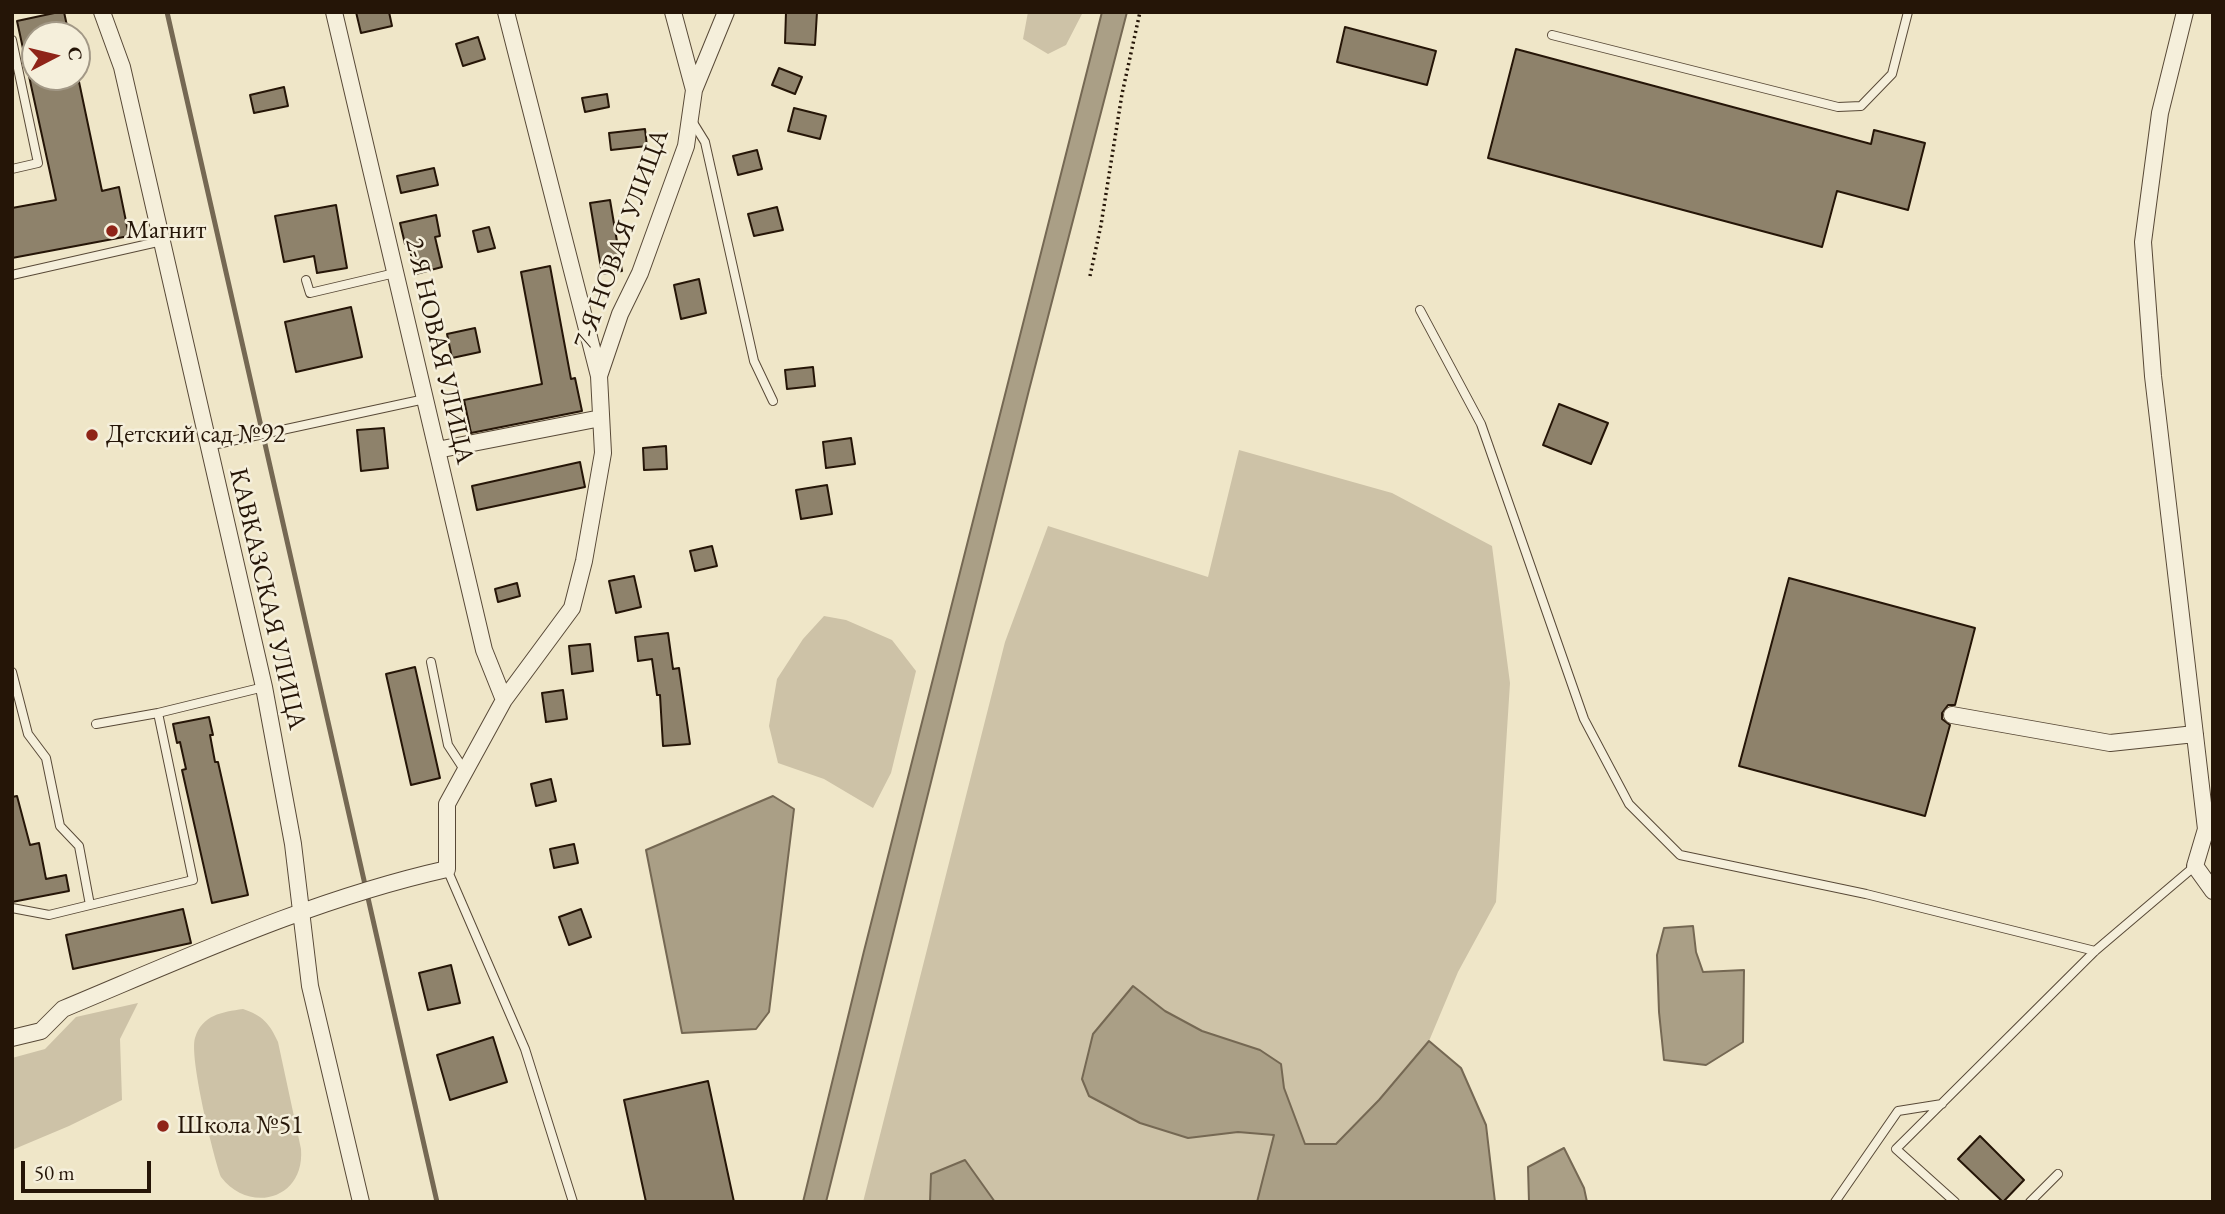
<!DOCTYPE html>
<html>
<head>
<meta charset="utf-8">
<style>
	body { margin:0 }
	#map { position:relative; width:2225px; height:1214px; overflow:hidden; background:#efe6c8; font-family:"EB Garamond",serif }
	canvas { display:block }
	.frame { position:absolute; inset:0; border:14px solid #251507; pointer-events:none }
	.north { position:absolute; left:21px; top:21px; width:70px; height:70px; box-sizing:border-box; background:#f5efdb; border:2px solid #a29886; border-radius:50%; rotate:83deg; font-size:19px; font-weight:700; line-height:28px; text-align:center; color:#251507 }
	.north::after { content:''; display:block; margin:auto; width:24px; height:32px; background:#8f2418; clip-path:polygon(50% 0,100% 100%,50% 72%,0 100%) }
	.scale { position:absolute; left:21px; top:1161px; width:130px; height:32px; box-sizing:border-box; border:4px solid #251507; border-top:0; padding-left:9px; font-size:21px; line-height:24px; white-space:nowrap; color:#251507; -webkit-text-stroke:5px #f5efdb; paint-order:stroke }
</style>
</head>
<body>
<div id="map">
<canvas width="2225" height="1214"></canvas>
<div class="frame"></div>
<div class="north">С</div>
<div class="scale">50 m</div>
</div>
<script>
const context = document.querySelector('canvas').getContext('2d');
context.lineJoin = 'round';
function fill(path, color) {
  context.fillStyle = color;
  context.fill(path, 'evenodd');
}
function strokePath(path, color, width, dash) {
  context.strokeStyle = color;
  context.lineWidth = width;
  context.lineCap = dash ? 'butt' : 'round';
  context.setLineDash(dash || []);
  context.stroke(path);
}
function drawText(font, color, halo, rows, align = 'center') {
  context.font = font + ' "EB Garamond",serif';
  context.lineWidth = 5;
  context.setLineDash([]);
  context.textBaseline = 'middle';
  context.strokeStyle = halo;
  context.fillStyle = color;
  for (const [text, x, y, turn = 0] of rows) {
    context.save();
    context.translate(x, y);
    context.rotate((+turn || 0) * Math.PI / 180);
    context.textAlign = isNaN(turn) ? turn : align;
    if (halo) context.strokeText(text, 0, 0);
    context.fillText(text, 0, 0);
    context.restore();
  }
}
const green = new Path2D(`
	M1028 12H1083L1066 45 1048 54 1023 39Z
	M1239 450 1392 493 1492 546 1510 683 1496 902 1458 972 1429 1041 1379 1100 1336 1144H1305L1284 1088 1281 1064 1260 1050 1202 1031 1165 1010 1133 986 1187 1138 1238 1132 1275 1135 1257 1202H995L965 1160 931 1174 930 1202H863L1005 642 1048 526 1208 577Z
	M824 616 846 620 892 640 916 671 891 773 873 808 824 779 778 763 769 726 777 679 803 639Z
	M138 1003 120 1039 122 1100 69 1126 12 1150V1058L45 1049 76 1017Z
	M243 1009C262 1015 270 1024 278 1042L301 1149C305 1200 249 1214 221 1177 213 1155 189 1057 195 1038 202 1015 222 1012 243 1009Z`);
const water = new Path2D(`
	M1102 12H1127L1029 390 826 1202H803L864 951Z
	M773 796 794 809 769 1012 756 1029 682 1033 646 850Z
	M1693 926 1696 952 1703 972 1744 970 1743 1042 1706 1065 1664 1060 1659 1012 1657 955 1664 928Z
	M1133 986 1165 1011 1202 1031 1260 1050 1281 1064 1284 1088 1305 1144H1336L1379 1100 1429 1041 1461 1068 1486 1125 1495 1202H1257L1274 1135 1238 1132 1188 1138 1140 1123 1089 1096 1082 1079 1093 1034Z
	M1564 1148 1584 1188 1587 1202H1529L1528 1167Z
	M965 1160 995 1202H930L931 1174Z`);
const stream = new Path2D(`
	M167 12 437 1202`);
const building = new Path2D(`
	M59 12H64L69 35H35V77H33H78L102 191 119 187 129 236 12 258V208L56 200 17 21Z
	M356 12H389L392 26 361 33Z
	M786 12H817L815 45 785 43Z
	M1345 27 1436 51 1427 85 1337 62Z
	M478 37 485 59 463 66 456 44Z
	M1516 49 1871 144 1874 130 1925 143 1908 210 1837 191 1822 247 1488 158Z
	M779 68 802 77 795 94 772 85Z
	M284 87 288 106 254 113 250 95Z
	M607 94 609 107 585 112 582 98Z
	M794 108 826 116 820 139 788 131Z
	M645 129 647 146 611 150 609 133Z
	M757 150 762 169 738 175 733 156Z
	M434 168 438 185 401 193 397 176Z
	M610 200 622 271 602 274 590 203Z
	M336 205 347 268 317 273 314 256 284 262 275 216Z
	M777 207 783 230 754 236 748 214Z
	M436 215 440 236 435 237 442 267 416 274 408 243 405 244 400 223Z
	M489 227 495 248 478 252 473 231Z
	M550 266 571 379 575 378 582 411 471 433 464 400 542 384 521 272Z
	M699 279 706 313 681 319 674 285Z
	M351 307 362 357 296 372 285 322Z
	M475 328 480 352 452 358 447 334Z
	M813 367 815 386 787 389 785 370Z
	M1559 404 1608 423 1591 464 1543 445Z
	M384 428 388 468 361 471 357 430Z
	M851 438 855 464 826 468 823 442Z
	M666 446 667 469 644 470 643 448Z
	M580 462 585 487 477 510 472 486Z
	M827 485 832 514 801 519 796 490Z
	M712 546 717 566 695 571 690 551Z
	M634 576 641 607 616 613 609 581Z
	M1789 578 1975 628 1955 705H1948L1942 713V719L1950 725 1925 816 1739 766Z
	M517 583 520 596 498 602 495 589Z
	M668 633 673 669 679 668 690 744 663 746 660 695H657L652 659 638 661 635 637Z
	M590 644 593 671 572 674 569 646Z
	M415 667 440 778 411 785 386 674Z
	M563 690 567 719 546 722 542 693Z
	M209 717 213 735H210L215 762H218L248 895 212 903 182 770 186 769 180 742 177 743 173 724Z
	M551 779 556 801 536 806 531 784Z
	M17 796 30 845 39 843 46 879 66 875 69 891 12 902V797Z
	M574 844 578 863 554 868 550 849Z
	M183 909 191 943 73 969 66 935Z
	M581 909 591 937 569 945 559 917Z
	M451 965 460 1003 428 1010 419 973Z
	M493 1037 507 1082 450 1100 437 1055Z
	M708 1081 734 1202H646L624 1100Z
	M1980 1136 2024 1180 2003 1202 1958 1159Z`);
const path = new Path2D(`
	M1090 276 1101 225 1122 94 1140 12`);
const lane = new Path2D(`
	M1552 35 1838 107 1861 106 1892 74 1908 12
	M12 40 38 163 12 169
	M692 121 705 142 754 361 773 401
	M12 275 162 241
	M306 280 310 293 395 273
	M1420 310 1481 424 1584 719 1629 804 1680 855 1866 894 2095 951
	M208 446 425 399
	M431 662 448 745 465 771
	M12 672 28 734 46 758 60 826 79 846 90 905 49 915 12 908
	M96 724 158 713
	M447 869 525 1049 573 1202
	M90 905 193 880 158 713 264 687
	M1835 1202 1898 1111 1942 1104
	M1955 1202 1896 1149 2095 951 2195 866
	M2030 1202 2058 1174`);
const street = new Path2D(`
	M102 12 122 67 264 687 293 844 310 986 361 1202
	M334 12 484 650 504 700
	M506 12 599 376
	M673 12 694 90
	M2185 12 2160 113 2143 242 2153 376 2206 829 2195 866 2213 891
	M437 450 601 418
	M1952 715 2110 743 2195 734
	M12 1038 41 1031 63 1009C190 956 313 899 447 869V804L504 700 572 608 584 561 603 453 599 376 620 314 640 273 686 146 694 90 726 12`);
const markers = [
	[112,231,7,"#8f2418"],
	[92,435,7,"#8f2418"],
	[163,1126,7,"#8f2418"]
];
const poiNames = [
	["Магнит",126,231],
	["Детский сад №92",106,435],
	["Школа №51",177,1126]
];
const streetNames = [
	["7-Я НОВАЯ УЛИЦА",622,239,-70],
	["2-Я НОВАЯ УЛИЦА",439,351,77],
	["КАВКАЗСКАЯ УЛИЦА",267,599,77]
];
fill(green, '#cdc2a7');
fill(water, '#aa9f86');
strokePath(water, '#756853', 2);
strokePath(stream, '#756853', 5);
fill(building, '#8e826b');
strokePath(building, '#251507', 2);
strokePath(lane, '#584937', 10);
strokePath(street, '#584937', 18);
strokePath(path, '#251507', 3.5, [2, 3.5]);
strokePath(lane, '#f5efdb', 8);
strokePath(street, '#f5efdb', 16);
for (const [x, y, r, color] of markers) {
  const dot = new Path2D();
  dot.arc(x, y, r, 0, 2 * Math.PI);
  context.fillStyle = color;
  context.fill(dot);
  strokePath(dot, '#f5efdb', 2.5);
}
drawText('26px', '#251507', '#f5efdb', poiNames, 'left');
drawText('26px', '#251507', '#f5efdb', streetNames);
</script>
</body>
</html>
